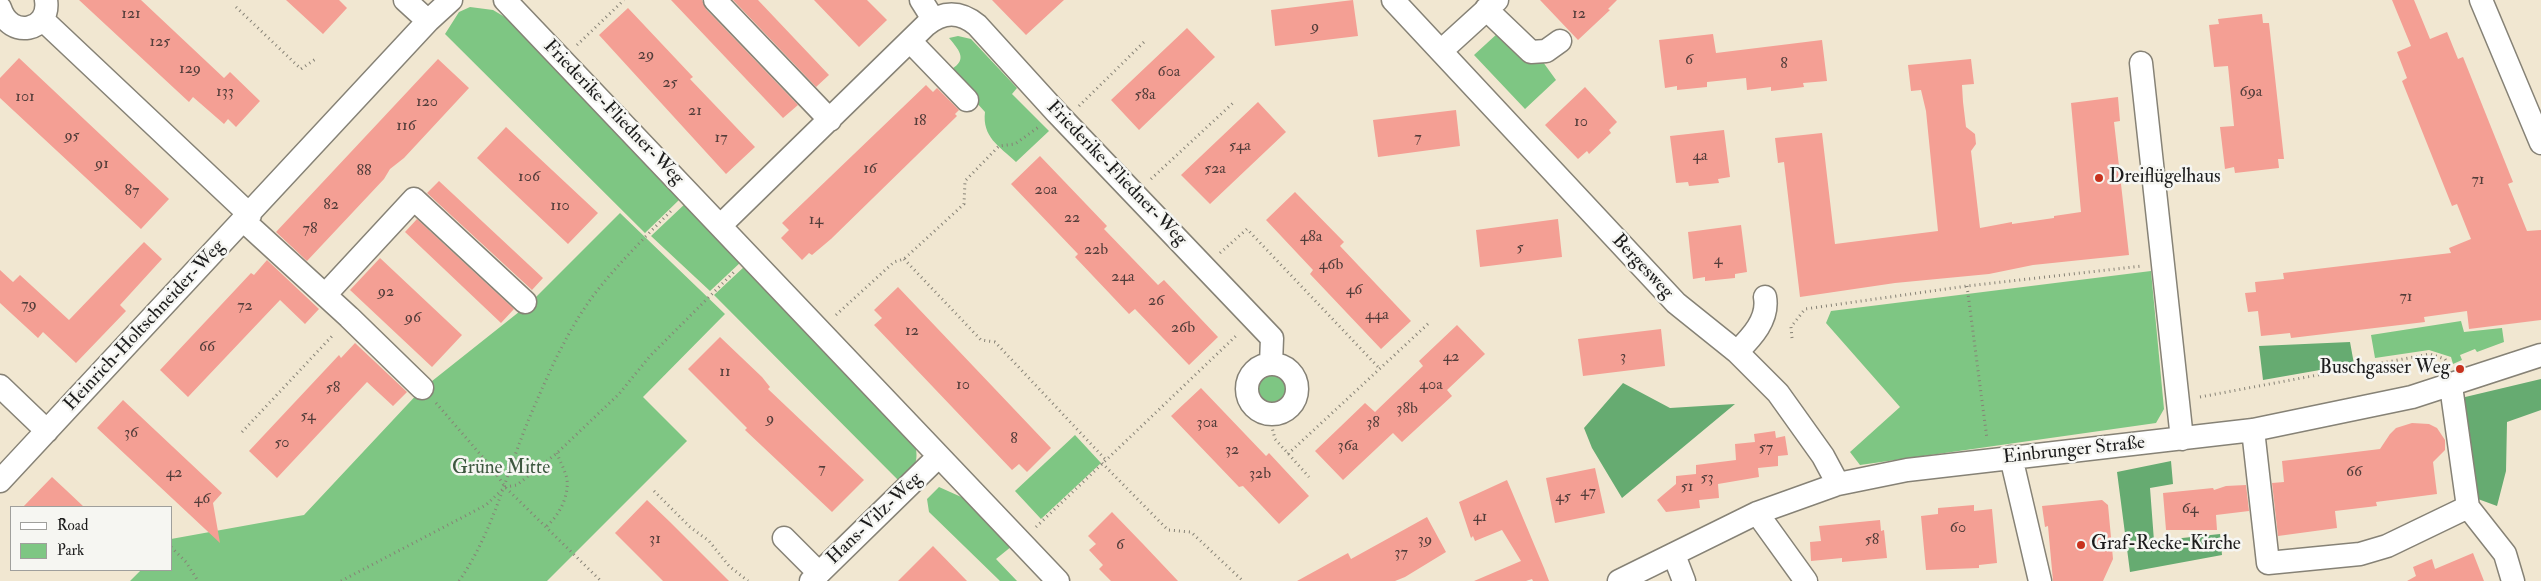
<!DOCTYPE html>
<html>
<head>
<meta charset="utf-8">
<style>
	body { margin:0 }
	#map { position:relative; width:2541px; height:581px; overflow:hidden; background:#f1e7d1; font-family:"IM FELL Double Pica",serif }
	canvas { display:block }
	.legend { position:absolute; left:10px; top:506px; width:162px; height:65px; box-sizing:border-box; background:#f6f6f2; border:1px solid #9f9f9c; margin:0; padding:6px 9px; list-style:none; font-size:15px; color:#1c1c1c }
	.legend li { display:flex; align-items:center; gap:10px; height:25px }
	.legend b { width:25px; border:1px solid #9f9f9c }
</style>
</head>
<body>
<div id="map">
<canvas width="2541" height="581"></canvas>
<ul class="legend">
<li><b style="height:6px;background:#fff"></b>Road</li>
<li><b style="height:14px;background:#7ec683"></b>Park</li>
</ul>
</div>
<script>
const context = document.querySelector('canvas').getContext('2d');
context.lineJoin = 'round';
function fill(path, color) {
  context.fillStyle = color;
  context.fill(path, 'evenodd');
}
function strokePath(path, color, width, dash) {
  context.strokeStyle = color;
  context.lineWidth = width;
  context.lineCap = dash ? 'butt' : 'round';
  context.setLineDash(dash || []);
  context.stroke(path);
}
function drawText(font, color, halo, rows, align = 'center') {
  context.font = font + ' "IM FELL Double Pica",serif';
  context.lineWidth = 5;
  context.setLineDash([]);
  context.textBaseline = 'middle';
  context.strokeStyle = halo;
  context.fillStyle = color;
  for (const [text, x, y, turn = 0] of rows) {
    context.save();
    context.translate(x, y);
    context.rotate((+turn || 0) * Math.PI / 180);
    context.textAlign = isNaN(turn) ? turn : align;
    if (halo) context.strokeText(text, 0, 0);
    context.fillText(text, 0, 0);
    context.restore();
  }
}
const green = new Path2D(`
	M470 7 493 10 515 23 680 199 645 233 445 34 459 12Z
	M1498 33 1532 62H1543L1556 80 1525 109 1474 55Z
	M958 36 971 39 1017 88 1012 94 1049 131 1016 162C999 146 982 137 985 112L948 71C968 61 961 52 949 38Z
	M687 202 742 261 710 291 651 236Z
	M620 213 725 314 643 397 687 441 547 581H130L141 570H171V539L304 515 422 389 529 304Z
	M745 266 915 445C920 463 912 471 902 484L714 295Z
	M2151 271 2164 409 2156 423 1860 465 1850 452 1900 407 1826 323 1831 311Z
	M2461 321 2464 332 2502 328 2504 342 2477 352 2475 349 2460 355 2462 360 2453 364 2451 357 2429 350 2375 358 2371 335Z
	M1256 389a16 16 0 1 1 32 0a16 16 0 1 1-32 0Z
	M1075 435 1101 463 1041 519 1015 491Z
	M939 487 968 500 1012 546 996 559 1017 581H1000L929 512 927 499Z`);
const forest = new Path2D(`
	M2350 342 2354 364 2263 380 2259 346Z
	M2541 379V410L2507 422 2506 471 2497 506 2478 499 2461 398Z
	M1623 383 1670 408 1735 404 1622 498 1592 448 1584 428Z
	M2171 461 2173 484 2150 488 2154 541 2220 534 2222 555 2130 572 2117 472Z`);
const building = new Path2D(`
	M79 0H141L224 78 230 72 260 101 236 127 228 119 224 124 193 97 189 102Z
	M286 0H339L347 8 323 34Z
	M671 0H702L706 9 798 105 783 118Z
	M733 0H758L829 75 816 87Z
	M814 0H867L887 20 859 47Z
	M992 0H1064L1026 35Z
	M1353 0 1358 36 1275 46 1271 10Z
	M1540 0H1617L1608 9 1610 10 1578 40Z
	M2392 0H2414L2430 39 2447 32 2458 59 2463 57 2513 182 2508 184 2527 231 2541 230V320L2469 329 2467 311 2424 317 2425 322 2291 338 2290 333 2261 336 2258 311 2248 312 2245 293 2256 292 2255 282 2284 279 2283 273 2451 253 2449 248 2471 239 2457 204 2452 206 2402 81 2407 78 2397 52 2411 46Z
	M628 8 693 77 690 79 755 147 726 174 599 35Z
	M2262 14 2263 23H2269L2284 159H2278L2279 168 2235 173 2234 167 2225 169 2220 127 2234 126 2228 66 2214 67 2209 25 2219 24 2218 19Z
	M1187 28 1215 57 1139 130 1111 100Z
	M1713 34 1716 53 1822 40 1827 81 1803 83 1804 87 1771 91V87L1747 90 1746 78 1707 82V87L1677 90V86L1665 88 1659 40Z
	M19 58 169 199 141 229 0 98V78Z
	M438 59 469 88 404 158 390 169 384 179 307 261 276 232Z
	M1971 59 1974 84 1962 85 1963 102 1966 127 1975 134 1976 144 1971 151 1980 228 2012 222V224L2054 218V216L2081 212 2071 103 2118 97 2120 121 2114 122 2129 255 2033 265 1989 274 1895 283 1800 297 1784 162 1778 163 1775 138 1822 133 1835 244 1938 231 1926 111 1921 90 1911 91 1908 65Z
	M926 85 933 92 937 88 959 110 955 114 957 116 831 239 812 255 809 253 802 260 781 238 789 230 782 223Z
	M1585 87 1617 122 1609 130 1611 133 1589 154 1587 151 1578 159 1545 125Z
	M1258 102 1286 132 1210 204 1181 175Z
	M1456 110 1460 146 1378 157 1373 120Z
	M506 127 598 213 568 244 477 158Z
	M1724 130 1730 177 1718 179 1719 183 1689 186 1688 182 1676 183 1670 136Z
	M1040 156 1107 226 1104 229 1158 285 1164 280 1218 337 1189 365 1135 309 1129 314 1075 257 1078 254 1011 184Z
	M439 181 543 278 532 290 427 193Z
	M1295 192 1344 242 1340 246 1411 321 1381 349 1310 274 1313 270 1266 220Z
	M417 219 514 309 501 323 405 232Z
	M1558 219 1562 257 1480 267 1476 230Z
	M1741 225 1747 272 1735 274V278L1705 281V277L1693 279 1688 232Z
	M144 242 162 259 120 305 126 311 76 363 43 332 38 338 0 303V270L13 282 20 275 69 320Z
	M380 258 462 335 432 367 350 290Z
	M267 260 319 309 305 324 280 300 188 397 160 370 251 273 254 275Z
	M898 287 1051 448 1027 472 1019 464 1012 470 874 325 882 318 874 310Z
	M1457 325 1485 354 1447 390 1452 396 1402 442 1393 433 1343 480 1315 451 1365 403 1375 412 1423 366 1419 361Z
	M1661 329 1665 366 1583 376 1578 339Z
	M720 337 762 377 770 387 768 389 864 480 832 512 745 430 747 428 688 369Z
	M355 343 407 392 393 406 367 382 277 478 249 451 339 355 341 358Z
	M1201 388 1266 456 1269 453 1309 496 1279 524 1243 486 1239 487 1171 416Z
	M123 400 222 493 213 503 220 543 97 428Z
	M2412 423 2429 424 2437 428 2445 440V450L2433 462 2437 494 2376 502 2377 506 2335 511 2337 528 2278 536 2272 483 2284 482 2282 461 2380 449 2390 434 2396 428Z
	M1775 431 1776 438 1785 436 1788 455 1778 456V466L1758 468 1759 477 1718 484 1719 498 1699 500 1700 508 1666 512 1657 500 1676 484V476L1696 474V465L1736 460 1735 444 1755 442 1754 434Z
	M1595 468 1605 513 1555 523 1546 478Z
	M52 477 66 490 84 507H23Z
	M1507 480 1544 568 1549 581H1533L1532 579 1526 581H1474L1521 561 1502 530 1475 541 1473 536 1471 538 1459 502Z
	M2246 485 2249 511 2216 515 2217 530H2166L2163 493 2213 488 2214 490 2226 486Z
	M647 500 670 522 729 581H663L615 533Z
	M2102 500 2108 505 2113 559 2103 581H2053L2048 526 2045 527 2042 506Z
	M1974 505V511L1992 509 1997 563 1979 565V568L1926 570 1921 516 1938 514V508Z
	M1112 512 1143 544 1178 581H1111L1099 569 1103 565 1089 550 1096 544 1088 536Z
	M1427 517 1446 552 1405 577 1395 581H1297L1348 553 1351 559Z
	M1880 520 1881 531 1884 530 1887 558 1842 562V558L1811 561 1810 542 1821 541 1819 526Z
	M933 546 967 581H898Z
	M2473 553 2484 581H2407L2416 576 2413 567 2432 559 2435 569Z`);
const path = new Path2D(`
	M236 7 301 69 317 58
	M577 45 624 0
	M1079 106 1144 42
	M1151 179 1233 103
	M1220 253 1247 229 1380 369
	M904 259 981 340 995 342 1106 460
	M1967 286 1987 439
	M836 315 894 262 904 259 964 204 965 181 999 146 1015 144 1040 126
	M1792 338 1791 327 1805 309 1967 286 2142 266
	M2200 397 2430 354 2445 359 2447 362
	M436 403 493 469 505 487 601 581
	M1269 415 1275 439 1309 477
	M242 432 334 334
	M1288 454 1430 322
	M1102 463 1168 530 1191 532 1243 581
	M654 491 690 527 709 541 729 566 748 581
	M547 526C559 515 569 497 567 479 565 470 560 462 557 453
	M1036 527 1238 334
	M171 547 186 562 198 581
	M341 581 486 505 505 487 517 485 557 453 619 394 650 356 734 272
	M459 581C494 531 507 470 531 414 550 370 570 324 600 287 622 260 648 234 673 209`);
const minor = new Path2D(`
	M405 0 428 21
	M505 0 1058 581
	M715 0 830 120
	M921 0 933 19
	M1393 0 1676 303 1737 352 1778 393 1823 456 1838 484
	M2481 0 2541 143
	M0 8C10 40 51 31 46 0
	M1486 9 1531 52 1546 51 1560 41
	M42 19 250 215
	M910 41 967 100
	M1441 51 1497 0
	M2141 63 2182 439
	M244 221 349 317 422 388
	M721 225 926 25C943 11 960 11 977 25L1057 113 1272 338 1271 364
	M325 295 414 199 525 302
	M1737 352C1752 337 1769 319 1765 297
	M1247 389a25 25 0 1 1 50 0a25 25 0 1 1-50 0Z
	M0 386 47 431
	M2451 386 2468 507 2505 554 2513 581
	M2253 430 2268 563 2360 554 2387 546 2468 507
	M2011 457 2040 581
	M0 481 428 21 451 0
	M1757 513 1806 581
	M784 538 819 573
	M1674 555 1684 581
	M811 581 938 457
	M1619 581 1757 513 1838 484 1907 470 2253 430 2412 397 2541 355`);
const markers = [
	[2099,178,5,"#c8321e"],
	[2460,369,5,"#c8321e"],
	[2081,545,5,"#c8321e"]
];
const numberNames = [
	["121",131,15],
	["12",1579,15],
	["9",1315,28],
	["125",160,43],
	["29",646,56],
	["6",1689,61],
	["8",1784,65],
	["129",190,70],
	["60a",1169,73],
	["25",670,84],
	["133",225,93],
	["69a",2251,93],
	["58a",1145,96],
	["101",25,98],
	["120",427,103],
	["21",695,112],
	["18",920,122],
	["10",1581,123],
	["116",406,127],
	["95",72,137],
	["17",721,139],
	["7",1418,139],
	["54a",1240,147],
	["4a",1700,157],
	["91",102,165],
	["16",870,170],
	["52a",1215,170],
	["88",364,172],
	["106",529,178],
	["71",2478,181],
	["20a",1046,191],
	["87",132,192],
	["82",331,206],
	["110",560,207],
	["22",1072,219],
	["14",816,221],
	["78",310,230],
	["48a",1311,238],
	["5",1520,249],
	["22b",1096,251],
	["4",1718,261],
	["46b",1331,266],
	["24a",1123,278],
	["46",1354,291],
	["92",386,293],
	["71",2406,298],
	["26",1156,302],
	["79",29,306],
	["72",245,307],
	["44a",1377,316],
	["96",413,319],
	["26b",1183,329],
	["12",912,332],
	["66",207,348],
	["42",1451,358],
	["3",1623,358],
	["11",725,373],
	["10",963,386],
	["40a",1431,386],
	["58",333,389],
	["38b",1407,410],
	["54",308,417],
	["9",770,420],
	["30a",1207,424],
	["38",1373,424],
	["36",131,434],
	["8",1014,440],
	["50",282,444],
	["36a",1348,447],
	["57",1766,449],
	["32",1232,451],
	["7",822,470],
	["66",2354,473],
	["42",174,474],
	["32b",1260,475],
	["53",1707,479],
	["51",1687,488],
	["47",1588,493],
	["45",1563,498],
	["46",202,500],
	["64",2190,510],
	["41",1480,518],
	["60",1958,529],
	["31",655,540],
	["39",1425,541],
	["58",1872,541],
	["6",1120,546],
	["37",1401,554]
];
const streetNames = [
	["Friederike-Fliedner-Weg",613,113,46],
	["Friederike-Fliedner-Weg",1116,174,46],
	["Bergesweg",1642,267,47],
	["Heinrich-Holtschneider-Weg",145,326,-47],
	["Einbrunger Straße",2074,451,-6],
	["Hans-Vilz-Weg",875,519,-44]
];
const poiNames = [
	["Dreiflügelhaus",2109,178],
	["Buschgasser Weg",2450,369,"right"],
	["Graf-Recke-Kirche",2091,545]
];
const parkNames = [
	["Grüne Mitte",501,469]
];
fill(green, '#7ec683');
fill(forest, '#66ab71');
fill(building, '#f49f94');
strokePath(minor, '#868276', 25);
strokePath(path, '#868276', 3, [1, 4]);
strokePath(minor, '#fff', 22);
for (const [x, y, r, color] of markers) {
  const dot = new Path2D();
  dot.arc(x, y, r, 0, 2 * Math.PI);
  context.fillStyle = color;
  context.fill(dot);
  strokePath(dot, '#f6f6f2', 2);
}
drawText('16px', '#523d3a', null, numberNames);
drawText('19px', '#1c1c1c', '#f6f6f2', streetNames);
drawText('19px', '#1c1c1c', '#f6f6f2', poiNames, 'left');
drawText('19px', '#3e5840', '#f6f6f2', parkNames);
</script>
</body>
</html>
